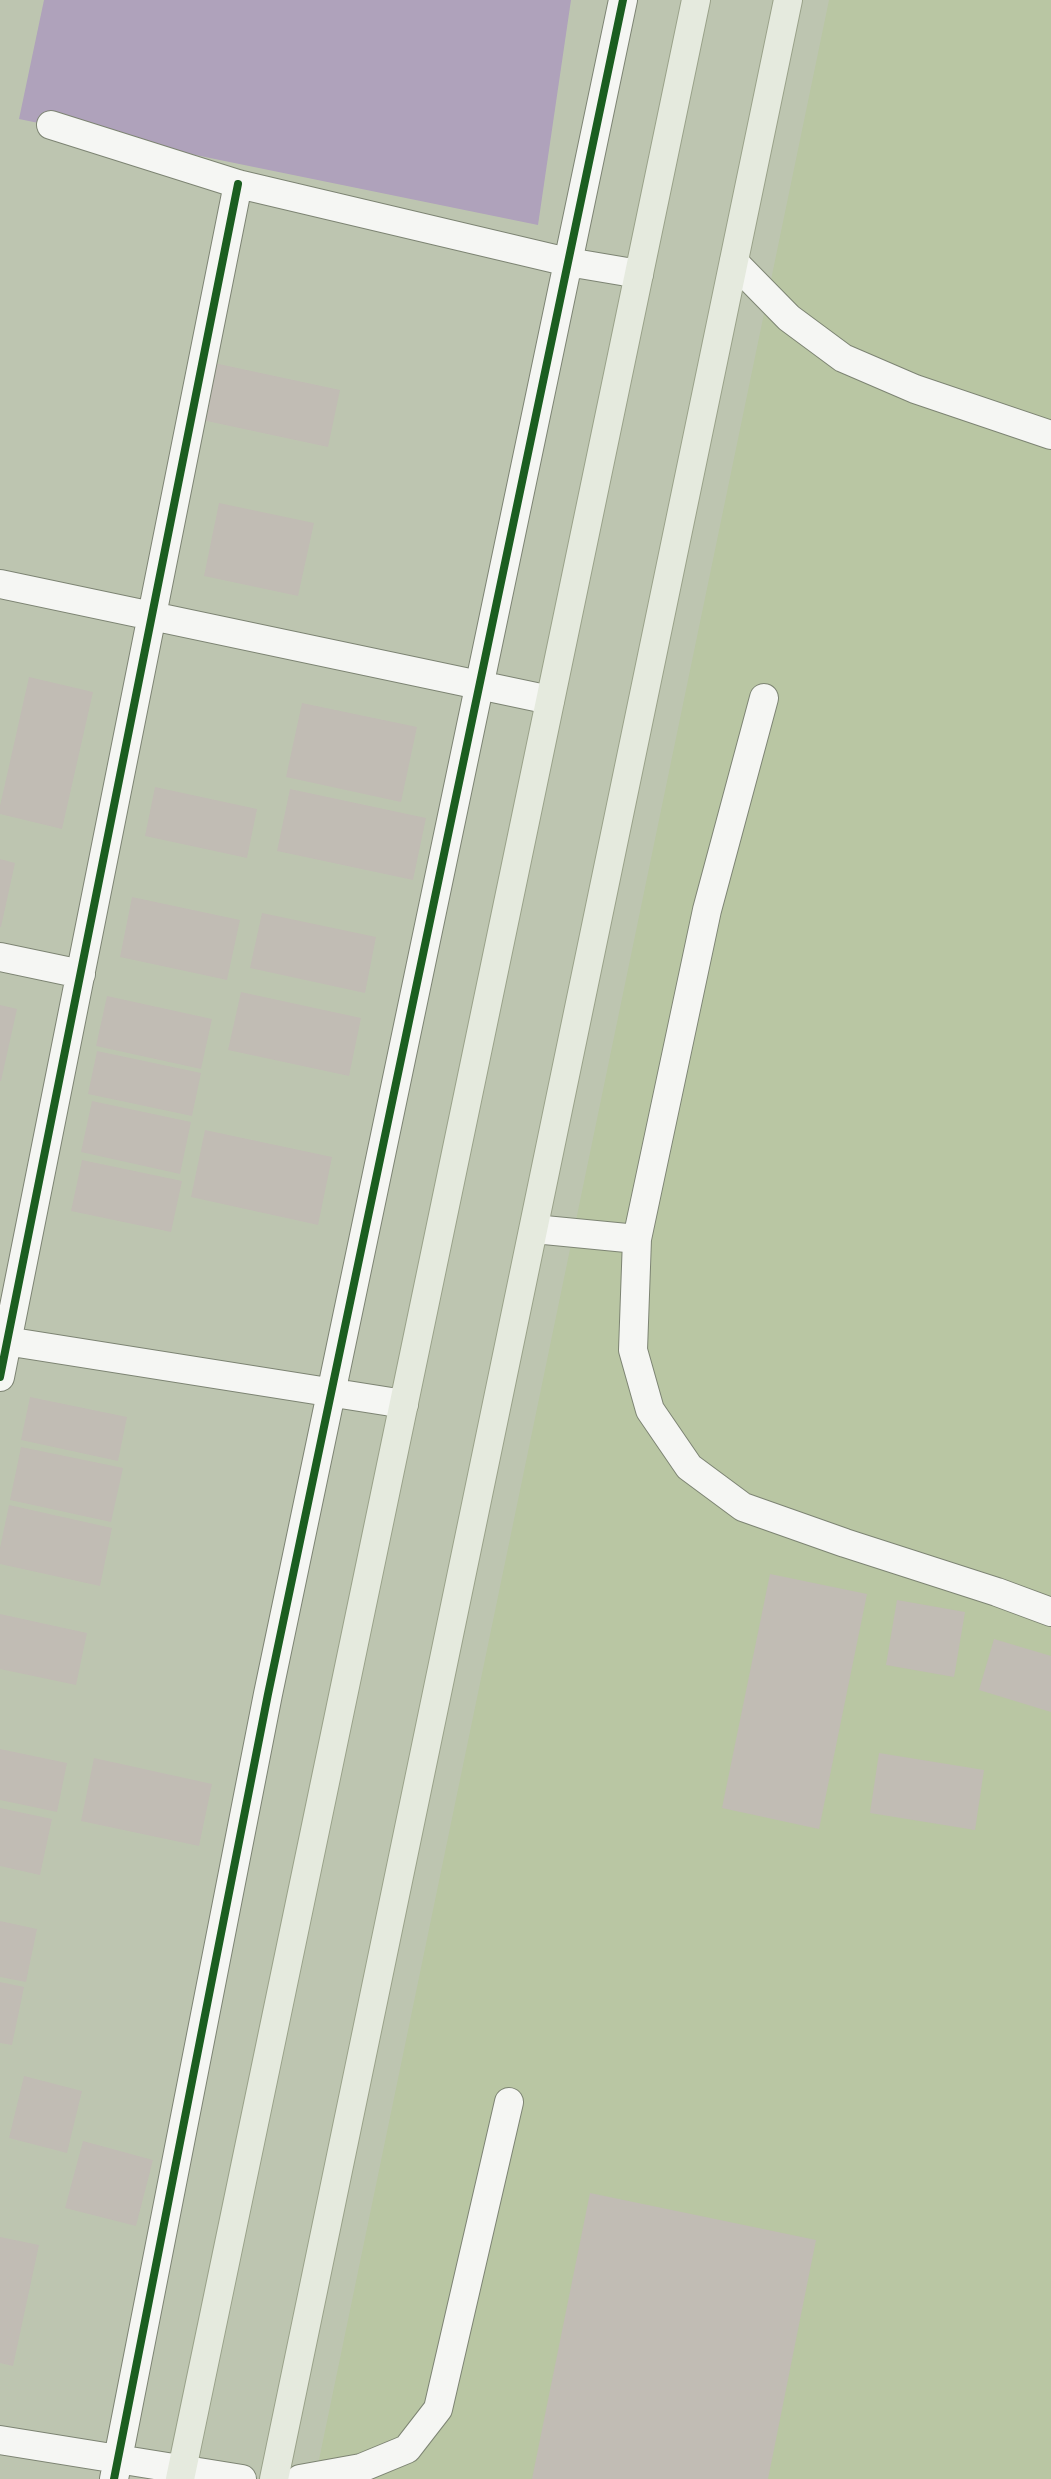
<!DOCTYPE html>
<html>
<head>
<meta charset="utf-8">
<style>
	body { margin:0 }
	canvas { display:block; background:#bdc5b0 }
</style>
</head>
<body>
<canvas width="1051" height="2479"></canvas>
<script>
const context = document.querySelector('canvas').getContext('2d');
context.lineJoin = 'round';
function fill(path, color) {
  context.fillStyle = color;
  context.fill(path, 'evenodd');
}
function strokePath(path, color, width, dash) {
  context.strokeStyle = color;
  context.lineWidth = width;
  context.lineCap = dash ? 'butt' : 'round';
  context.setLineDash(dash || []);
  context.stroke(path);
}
const built = new Path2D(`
	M829 0H1051V2479H315Z`);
const green = new Path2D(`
	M44 0H571L538 225 19 119Z`);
const building = new Path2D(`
	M214 363 340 390 328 447 202 420Z
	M219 503 314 523 298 596 204 576Z
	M29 677 93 692 62 829 0 814V806Z
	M302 703 417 727 401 802 286 777Z
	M155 787 257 809 247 858 145 836Z
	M290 789 426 818 413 880 277 851Z
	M0 859 15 863 1 927H0Z
	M132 897 240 920 227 980 120 957Z
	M262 913 376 937 365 993 250 968Z
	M241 992 361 1018 349 1076 228 1050Z
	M107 996 212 1019 201 1069 96 1046Z
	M0 1005 17 1009 1 1081H0Z
	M97 1051 201 1073 192 1116 88 1094Z
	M92 1101 191 1122 180 1174 81 1152Z
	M205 1130 332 1157 318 1225 191 1197Z
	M82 1160 182 1181 171 1232 71 1211Z
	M30 1397 127 1417 118 1461 21 1440Z
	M21 1447 123 1468 111 1522 10 1500Z
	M9 1505 112 1528 100 1586 0 1564V1548Z
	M770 1574 867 1594 819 1829 722 1808Z
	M897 1600 965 1612 954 1677 886 1665Z
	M0 1614 87 1633 76 1685 0 1669Z
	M994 1639 1051 1656V1712L979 1690Z
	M0 1749 67 1763 57 1812 0 1800Z
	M879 1753 984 1770 975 1830 870 1813Z
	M94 1758 212 1784 199 1846 81 1821Z
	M0 1808 52 1819 40 1875 0 1866Z
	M0 1921 37 1929 26 1982 0 1977Z
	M0 1982 24 1987 12 2045 0 2043Z
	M24 2076 82 2091 67 2153 9 2138Z
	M83 2141 153 2160 136 2226 65 2208Z
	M590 2193 816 2240 768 2479H532Z
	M0 2237 39 2245 13 2366 0 2363Z`);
const minor = new Path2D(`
	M51 125 238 184 568 262 639 274
	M734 262 789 318 843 358 915 389 1051 435
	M0 584 550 700
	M764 698 707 910 637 1239 633 1350 650 1410 689 1467 743 1507 845 1543 997 1592 1051 1612
	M0 957 81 974
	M534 1229 637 1239
	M0 1340 404 1404
	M0 1377 238 184
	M0 2440 242 2479
	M114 2479 268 1694 623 0
	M300 2479 361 2468 407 2449 438 2409 509 2102`);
const major = new Path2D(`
	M180 2479 696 0
	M274 2479 788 0`);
const cycleway = new Path2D(`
	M0 1377 238 184
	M114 2479 268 1694 623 0`);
fill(built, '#b9c6a3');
fill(green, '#afa2bb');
fill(building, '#c1bcb4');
strokePath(minor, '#7d8473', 30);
strokePath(major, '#9aa28a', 30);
strokePath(minor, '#f5f6f3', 28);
strokePath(major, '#e5eade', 28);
strokePath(cycleway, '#1b5e20', 8);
</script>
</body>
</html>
